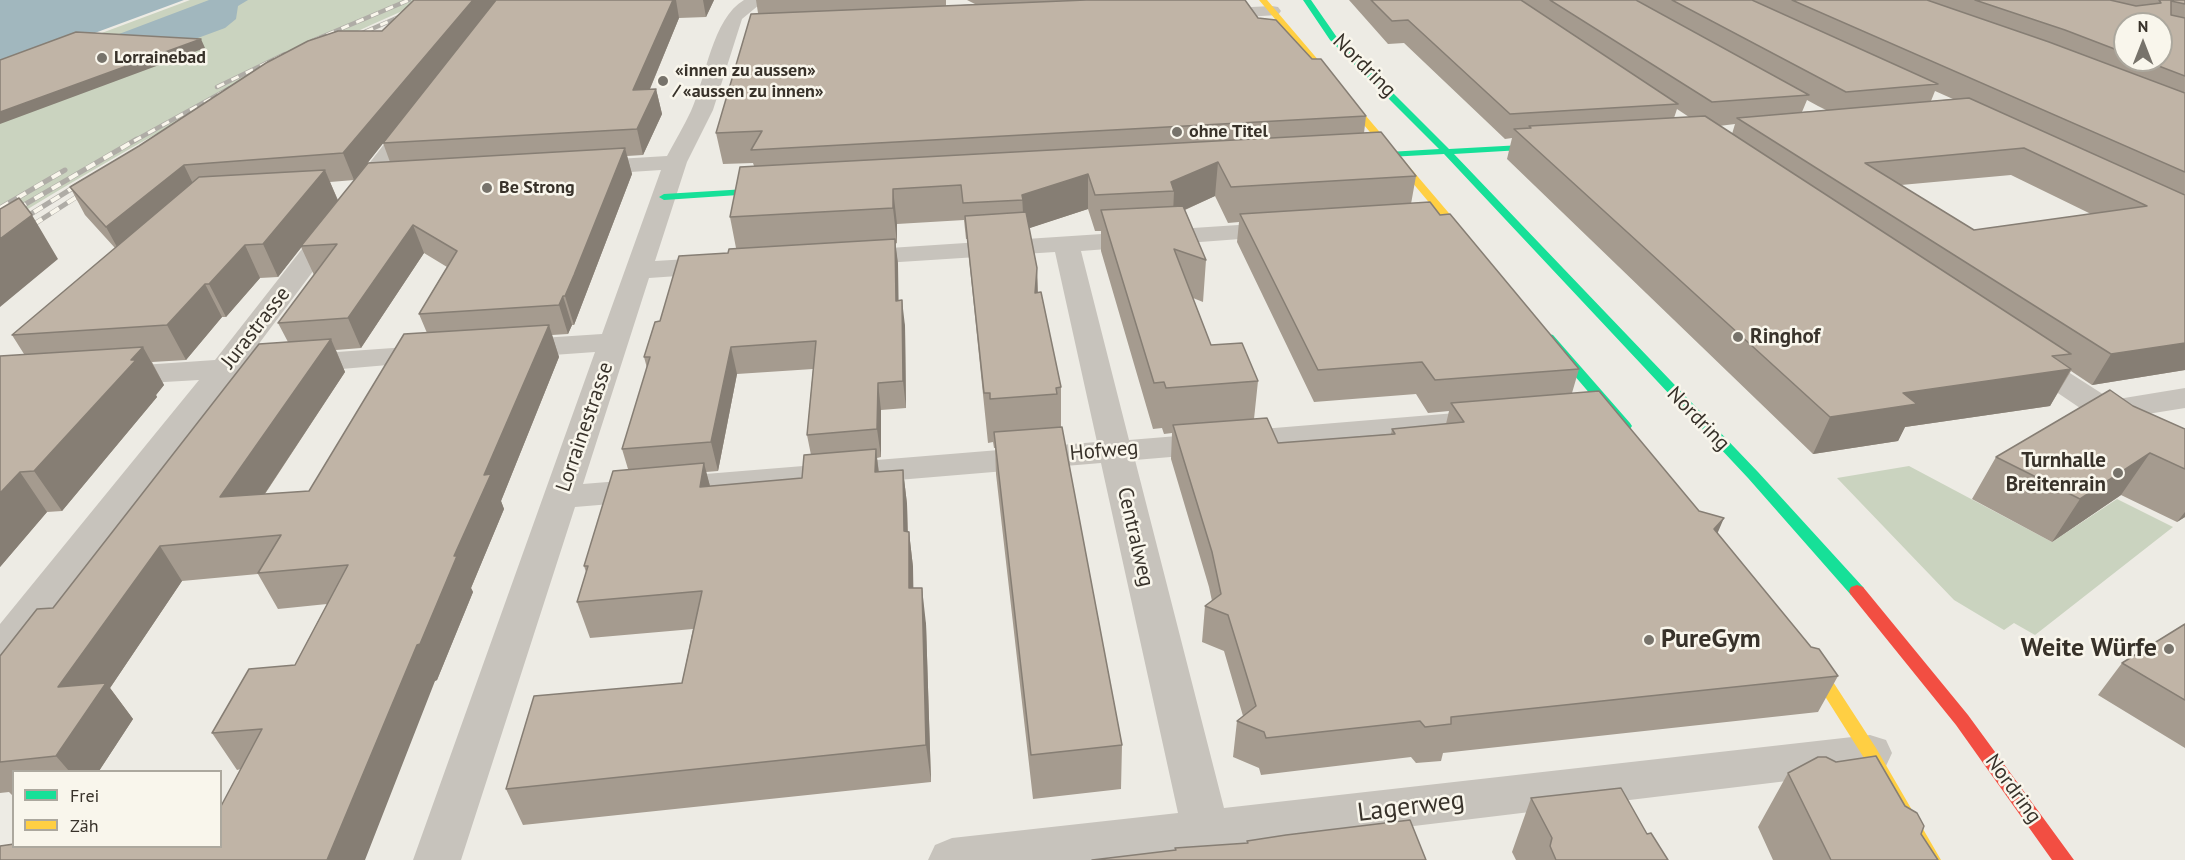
<!DOCTYPE html>
<html>
<head>
<meta charset="utf-8">
<style>
	body { margin:0 }
	#map { position:relative; width:2185px; height:860px; overflow:hidden; background:#edebe4; font-family:"PT Sans",sans-serif }
	canvas { display:block }
	.legend { position:absolute; left:12px; top:770px; width:210px; height:78px; box-sizing:border-box; background:#f9f6ec; border:2px solid #aca89e; margin:0; padding:8px 10px; list-style:none; font-size:18px; color:#38322a }
	.legend li { display:flex; align-items:center; gap:12px; height:30px }
	.legend b { width:30px; border:2px solid #aca89e }
	.north { position:absolute; left:2113px; top:12px; width:60px; height:60px; box-sizing:border-box; background:#f9f6ec; border:2px solid #aca89e; border-radius:50%; rotate:0deg; font-size:16px; font-weight:700; line-height:24px; text-align:center; color:#38322a }
	.north::after { content:''; display:block; margin:auto; width:21px; height:27px; background:#77736b; clip-path:polygon(50% 0,100% 100%,50% 72%,0 100%) }
</style>
</head>
<body>
<div id="map">
<canvas width="2185" height="860"></canvas>
<ul class="legend">
<li><b style="height:8px;background:#16e098"></b>Frei</li>
<li><b style="height:8px;background:#ffcf43"></b>Zäh</li>
</ul>
<div class="north">N</div>
</div>
<script>
const context = document.querySelector('canvas').getContext('2d');
context.lineJoin = 'round';
function fill(path, color) {
  context.fillStyle = color;
  context.fill(path, 'evenodd');
}
function strokePath(path, color, width, dash) {
  context.strokeStyle = color;
  context.lineWidth = width;
  context.lineCap = dash ? 'butt' : 'round';
  context.setLineDash(dash || []);
  context.stroke(path);
}
function drawText(font, color, halo, rows, align = 'center') {
  context.font = font + ' "PT Sans",sans-serif';
  context.lineWidth = 5;
  context.setLineDash([]);
  context.textBaseline = 'middle';
  context.strokeStyle = halo;
  context.fillStyle = color;
  for (const [text, x, y, turn = 0] of rows) {
    context.save();
    context.translate(x, y);
    context.rotate((+turn || 0) * Math.PI / 180);
    context.textAlign = isNaN(turn) ? turn : align;
    if (halo) context.strokeText(text, 0, 0);
    context.fillText(text, 0, 0);
    context.restore();
  }
}
const green = new Path2D(`
	M190 0H428C279 63 138 141 0 226V71Z
	M1909 466 2052 542 2117 499 2173 527 2035 635 2014 623 2004 630 1954 600 1837 478Z`);
const water = new Path2D(`
	M0 0H184L0 68Z
	M209 0H248L238 6 236 19 225 28 0 111V79Z`);
const street = new Path2D(`
	M744 0H765L742 19 713 110 687 162 655 261 721 257 731 259 734 265 731 271 721 273 649 278 583 484 1097 442 1055 252 853 265 844 263 840 257 844 251 1284 222 1293 225 1297 230 1293 235 1081 251 1129 440 1492 410 1504 413 1508 420 1504 427 1492 430 1135 460 1224 808 1870 735 1886 740 1892 753 1886 766 1870 771 1132 860H928L935 845 952 838 1178 813 1101 463 575 507 461 860H413L595 352 511 358 500 355 496 349 500 343 511 340 602 334 661 170 584 175 576 173 572 168 576 163 584 161 667 156C675 141 684 126 691 111 706 78 712 19 744 0Z
	M1272 6 1278 7 1281 11 1278 15 1211 19 1205 18 1202 14 1205 10 1211 9Z
	M415 113 423 115 426 120 246 361 253 368 249 375 233 378 15 664 0 668V624L199 380 113 385 102 383 97 376 102 369 113 367 215 360 407 115Z
	M435 345 446 348 450 354 446 360 295 373 284 370 280 364 284 358 295 355Z
	M2026 349 2037 352 2112 400 2185 388V408L2135 416 2185 442V467L2173 463 2114 431 2015 364 2011 358 2015 352Z`);
const fast = new Path2D(`
	M1303 0H1311L1336 36 1449 149 1558 143 1560 145 1555 148 1454 154 1758 472 1863 587 1865 591 1863 595H1851L1748 478 1444 154 1352 159V155L1355 154 1439 149 1330 40Z
	M779 187 783 188V192L664 200 659 197 664 194Z
	M1549 334 1553 335 1630 423 1632 426 1630 429H1620L1545 341 1543 338 1545 335Z`);
const slow = new Path2D(`
	M1259 0H1267L1477 246V250H1469Z
	M1805 646 1811 648 1876 748 1941 860H1920L1864 758 1797 652 1799 648Z`);
const jam = new Path2D(`
	M1857 585 1863 587 1968 715 2074 860H2052L1956 725 1851 595 1849 591 1851 587Z`);
const railFar1 = new Path2D(`
	M351 38 438 0
	M312 41 409 0
	M217 87 285 54
	M134 141 230 88`);
const rail = new Path2D(`
	M0 208 65 170
	M0 219 137 139
	M0 233 84 181
	M0 246 89 189`);
const wall = new Path2D(`
	M414 0H714L706 17 679 18 650 89H656L662 114 643 155 627 156 632 174 574 325H572L568 334 552 335 559 357 501 501 504 509 471 588 473 592 437 680 435 681 220 846 241 769 237 770 212 733 295 665 327 604 278 609 258 574 182 581 110 688 133 719 99 771H14V797L9 792 0 793V656L53 608 288 342 278 323 315 274 314 275 301 247 278 277 260 278 226 317H222L186 360 152 362 164 385 156 395 157 397 62 511 47 512 0 567 24 354 12 335 115 248 85 215 70 187 382 31ZM383 143 390 162 338 200 330 182 354 180ZM424 253 447 267 419 314 427 333 309 491 265 494 345 372 336 350 361 348Z
	M756 0H946V6L975 4 967 0H1245L1258 18 1366 116 1364 133 1416 176 1411 204 1440 215 1579 369 1572 393 1717 534 1811 647 1838 676 1818 712 1443 753 1441 761 1416 763 1411 757 1261 775 1259 768 1233 757 1237 721 1243 716 1224 651 1202 642 1205 606 1212 601 1209 587 1171 459 1172 433 1164 434 1162 428 1153 429 1101 251V231H1095L1088 209 1029 228 1037 268 1038 292 1061 387V427L1122 745 1121 789 1033 799 996 474 995 448H994L993 442 988 443 967 239H966L964 220 897 224V243L895 244 898 264V301L905 326 906 408 881 410V457L877 458 879 472 903 470 907 504 908 532H909L913 567V588L926 624 931 782 523 825 506 789 682 683 693 629 590 638 577 602 586 572 584 566 628 469 622 449 647 368 644 357 660 321 728 253 736 248 730 217 754 166 753 163 723 164 716 133 758 13ZM1215 196 1228 223 1239 222 1237 242 1314 402 1416 394 1428 413 1449 411 1446 424 1392 429 1391 434 1278 443 1254 419 1258 381 1211 345 1193 298 1203 302 1206 260 1185 210ZM813 369 807 435 811 455 802 478 710 486 706 472 718 471 737 374Z
	M1349 0H2185V370L2092 385 2071 371 2050 406 1905 427 1898 441 1813 454 1507 159 1512 138 1505 139 1404 43 1388 44ZM2125 24 2161 60H2125ZM1935 91 1953 99 1931 101ZM1807 100 1818 106 1826 110 1802 112ZM1677 109 1689 117 1674 118ZM1735 124 1732 134 1719 126ZM2011 175 2091 214 1974 230 1901 185Z
	M2133 406 2185 429V517L2177 522 2121 495 2052 542 1972 499 1996 457Z
	M2185 624V748L2098 695 2122 663Z
	M1788 773 1921 834 1938 860H1773L1758 827Z
	M1531 798 1647 834 1668 860H1516L1512 852Z`);
const shadedWall = new Path2D(`
	M473 0H497L354 180 343 153Z
	M673 0H676L679 18 639 115 633 90Z
	M703 0H714L706 17Z
	M201 39 205 48 0 124V112Z
	M656 89 662 114 643 155 637 129Z
	M625 148 632 174 574 325 565 296Z
	M1218 162 1215 196 1173 215 1174 191 1171 182Z
	M184 165 197 192 122 256 106 227Z
	M325 170 338 201 278 277 263 244Z
	M1088 174V209L1024 230 1022 195Z
	M893 189 897 224V243L893 208Z
	M32 215 58 259 0 307V239Z
	M413 225 424 253 361 348 348 318Z
	M895 239 898 264 899 327 896 301Z
	M245 245 260 278 226 317 209 284Z
	M1037 268 1038 313 1035 293Z
	M205 284 222 317 186 360 167 325Z
	M563 296 572 325 568 334 559 305Z
	M902 300 905 326 906 408 903 381Z
	M549 325 559 357 501 501 504 509 471 588 473 592 437 680 435 681 365 860H327L454 556 484 475Z
	M331 339 345 372 240 531 220 497Z
	M2185 343V370L2092 385 2111 354Z
	M143 347 164 385 156 395 157 397 62 511 34 471Z
	M731 347 737 374 718 471 711 442Z
	M2071 369 2050 406 1905 427 1898 441 1813 454 1830 417 1903 393Z
	M878 383 881 410V457L877 429Z
	M876 449 880 484 875 472Z
	M2150 453 2121 495 2052 542 2080 499Z
	M704 463 713 498 700 487Z
	M903 470 907 504 908 567 904 531Z
	M20 472 47 512 0 567V493Z
	M2185 512V517L2177 522Z
	M1724 518 1709 553 1714 529Z
	M909 532 913 567 914 624 909 588Z
	M160 546 182 581 110 688 133 719 99 771H69L56 756 58 687Z
	M922 588 926 624 931 782 926 745Z`);
const building = new Path2D(`
	M414 0H473L343 153 184 165 106 227 70 187 139 146 266 63 308 41 338 31H382Z
	M496 0H673L633 90 656 89 637 129 383 143Z
	M1086 0H1245L1258 18 1276 20 1312 59H1321L1366 116 751 150 762 131 716 133 751 14Z
	M1371 0H1521L1678 104 1510 114 1408 20 1392 21Z
	M1550 0H1636L1809 95 1712 102Z
	M1672 0H1752L1938 84 1846 92Z
	M1792 0H1927L2049 42 2185 93V172Z
	M1975 0H2110L2136 6 2161 3 2159 0H2185V4L2171 1V15L2185 18V76L2143 60H2161V24H2125V53L2065 30Z
	M76 32 201 39 0 112V60Z
	M1969 98 2185 195V343L2111 354 1737 118ZM2024 148 2147 206 1974 230 1865 163Z
	M1705 116 2071 354 2052 356 2071 369 1903 393 1917 404 1830 417 1514 129 1531 128 1529 126Z
	M1381 132 1416 176 1231 187 1218 162 1171 182 1174 191 1095 195 1088 174 1022 195 1023 200 963 203 961 185 893 189V208L730 217 740 167Z
	M625 148 574 275 565 296H563L559 305 419 314 457 251 413 225 348 318 278 323 337 244 301 246 368 163Z
	M325 170 263 244 245 245 209 284H205L167 325 12 335 199 177Z
	M19 198 32 215 0 239V209Z
	M1430 202 1440 215 1450 214 1579 369 1435 380 1422 362 1318 370 1240 214Z
	M1183 206 1206 260 1174 249 1211 345 1242 343 1258 381 1166 388 1164 382 1154 383 1101 210Z
	M1026 212 1037 268 1035 293 1041 292 1061 387 1056 388 1057 394 990 399V393H984L965 216Z
	M895 239 896 301 902 300 903 381 878 383 877 429 807 435 816 341 731 347 711 442 622 449 650 357H644L655 322 660 321 679 256 728 253 729 249Z
	M549 325 484 475 491 474 454 556H457L420 644 417 645 327 860H0V846L14 844V846H220V808L262 729 212 733 249 669 295 665 348 565 258 573 281 535 160 546 58 687 106 683 56 756 0 762V656L37 609 53 608 259 344 331 339 220 497 309 491 404 334Z
	M143 347 131 360H136L34 471 20 472 0 493V356Z
	M2110 390 2133 406 2185 429V469L2150 453 2080 499 1996 457Z
	M1599 391 1699 511 1724 518 1714 529 1811 647 1819 649 1838 676 1451 717V724L1425 727 1420 721 1266 738 1264 732 1237 721 1256 706 1228 615 1205 606 1221 594 1212 552 1173 425 1267 418 1278 443 1395 434 1392 429 1464 422 1451 403Z
	M1062 427 1122 745 1031 755 994 432Z
	M876 449 875 472 903 470 904 531 909 532V588H922L926 745 506 789 534 696 682 683 702 591 577 602 588 566H584L613 471 704 463 700 487 802 478 804 455Z
	M2185 624V700L2122 663Z
	M1876 756 1905 806 1917 813 1924 826 1921 834 1938 860H1831L1788 773 1818 757H1826L1836 762Z
	M1621 788 1647 834 1651 833 1668 860H1556L1550 846 1552 838 1531 798Z
	M1410 820 1426 860H1092L1176 850 1175 848 1248 843 1247 841 1286 835Z`);
const markers = [
	[102,58,6,"#77736b"],
	[663,81,6,"#77736b"],
	[1177,132,6,"#77736b"],
	[487,188,6,"#77736b"],
	[1738,337,6,"#77736b"],
	[2118,473,6,"#77736b"],
	[1649,640,6,"#77736b"],
	[2169,649,6,"#77736b"]
];
const farPoinames = [
	["Lorrainebad",114,58],
	["«innen zu aussen»",675,71],
	["⁄ «aussen zu innen»",675,92],
	["ohne Titel",1189,132],
	["Be Strong",499,188]
];
const streetNames = [
	["Nordring",1364,66,45],
	["Jurastrasse",256,328,-52],
	["Nordring",1698,419,46],
	["Lorrainestrasse",585,427,-71],
	["Hofweg",1104,451,-5],
	["Centralweg",1135,537,77],
	["Nordring",2013,789,54]
];
const poiNames = [
	["Ringhof",1750,337],
	["Turnhalle",2106,461,"right"],
	["Breitenrain",2106,485,"right"]
];
const nearPoinames = [
	["PureGym",1661,640],
	["Weite Würfe",2157,649,"right"]
];
const nearStreetnames = [
	["Lagerweg",1411,807,-7]
];
fill(green, '#cad3bf');
fill(water, '#a1b7be');
fill(street, '#c7c3bc');
fill(fast, '#16e098');
fill(slow, '#ffcf43');
fill(jam, '#f24e42');
strokePath(railFar1, '#afaca6', 4.5);
strokePath(rail, '#afaca6', 5);
strokePath(railFar1, '#f9f6ec', 3, [8]);
strokePath(rail, '#f9f6ec', 4, [10]);
fill(wall, '#a59b8f');
fill(shadedWall, '#867e74');
fill(building, '#c0b4a6');
strokePath(building, '#867e74', 1.5);
for (const [x, y, r, color] of markers) {
  const dot = new Path2D();
  dot.arc(x, y, r, 0, 2 * Math.PI);
  context.fillStyle = color;
  context.fill(dot);
  strokePath(dot, '#f9f6ec', 2);
}
drawText('bold 18px', '#38322a', '#f9f6ec', farPoinames, 'left');
drawText('21px', '#38322a', '#f9f6ec', streetNames);
drawText('bold 21px', '#38322a', '#f9f6ec', poiNames, 'left');
drawText('bold 26px', '#38322a', '#f9f6ec', nearPoinames, 'left');
drawText('26px', '#38322a', '#f9f6ec', nearStreetnames);
</script>
</body>
</html>
